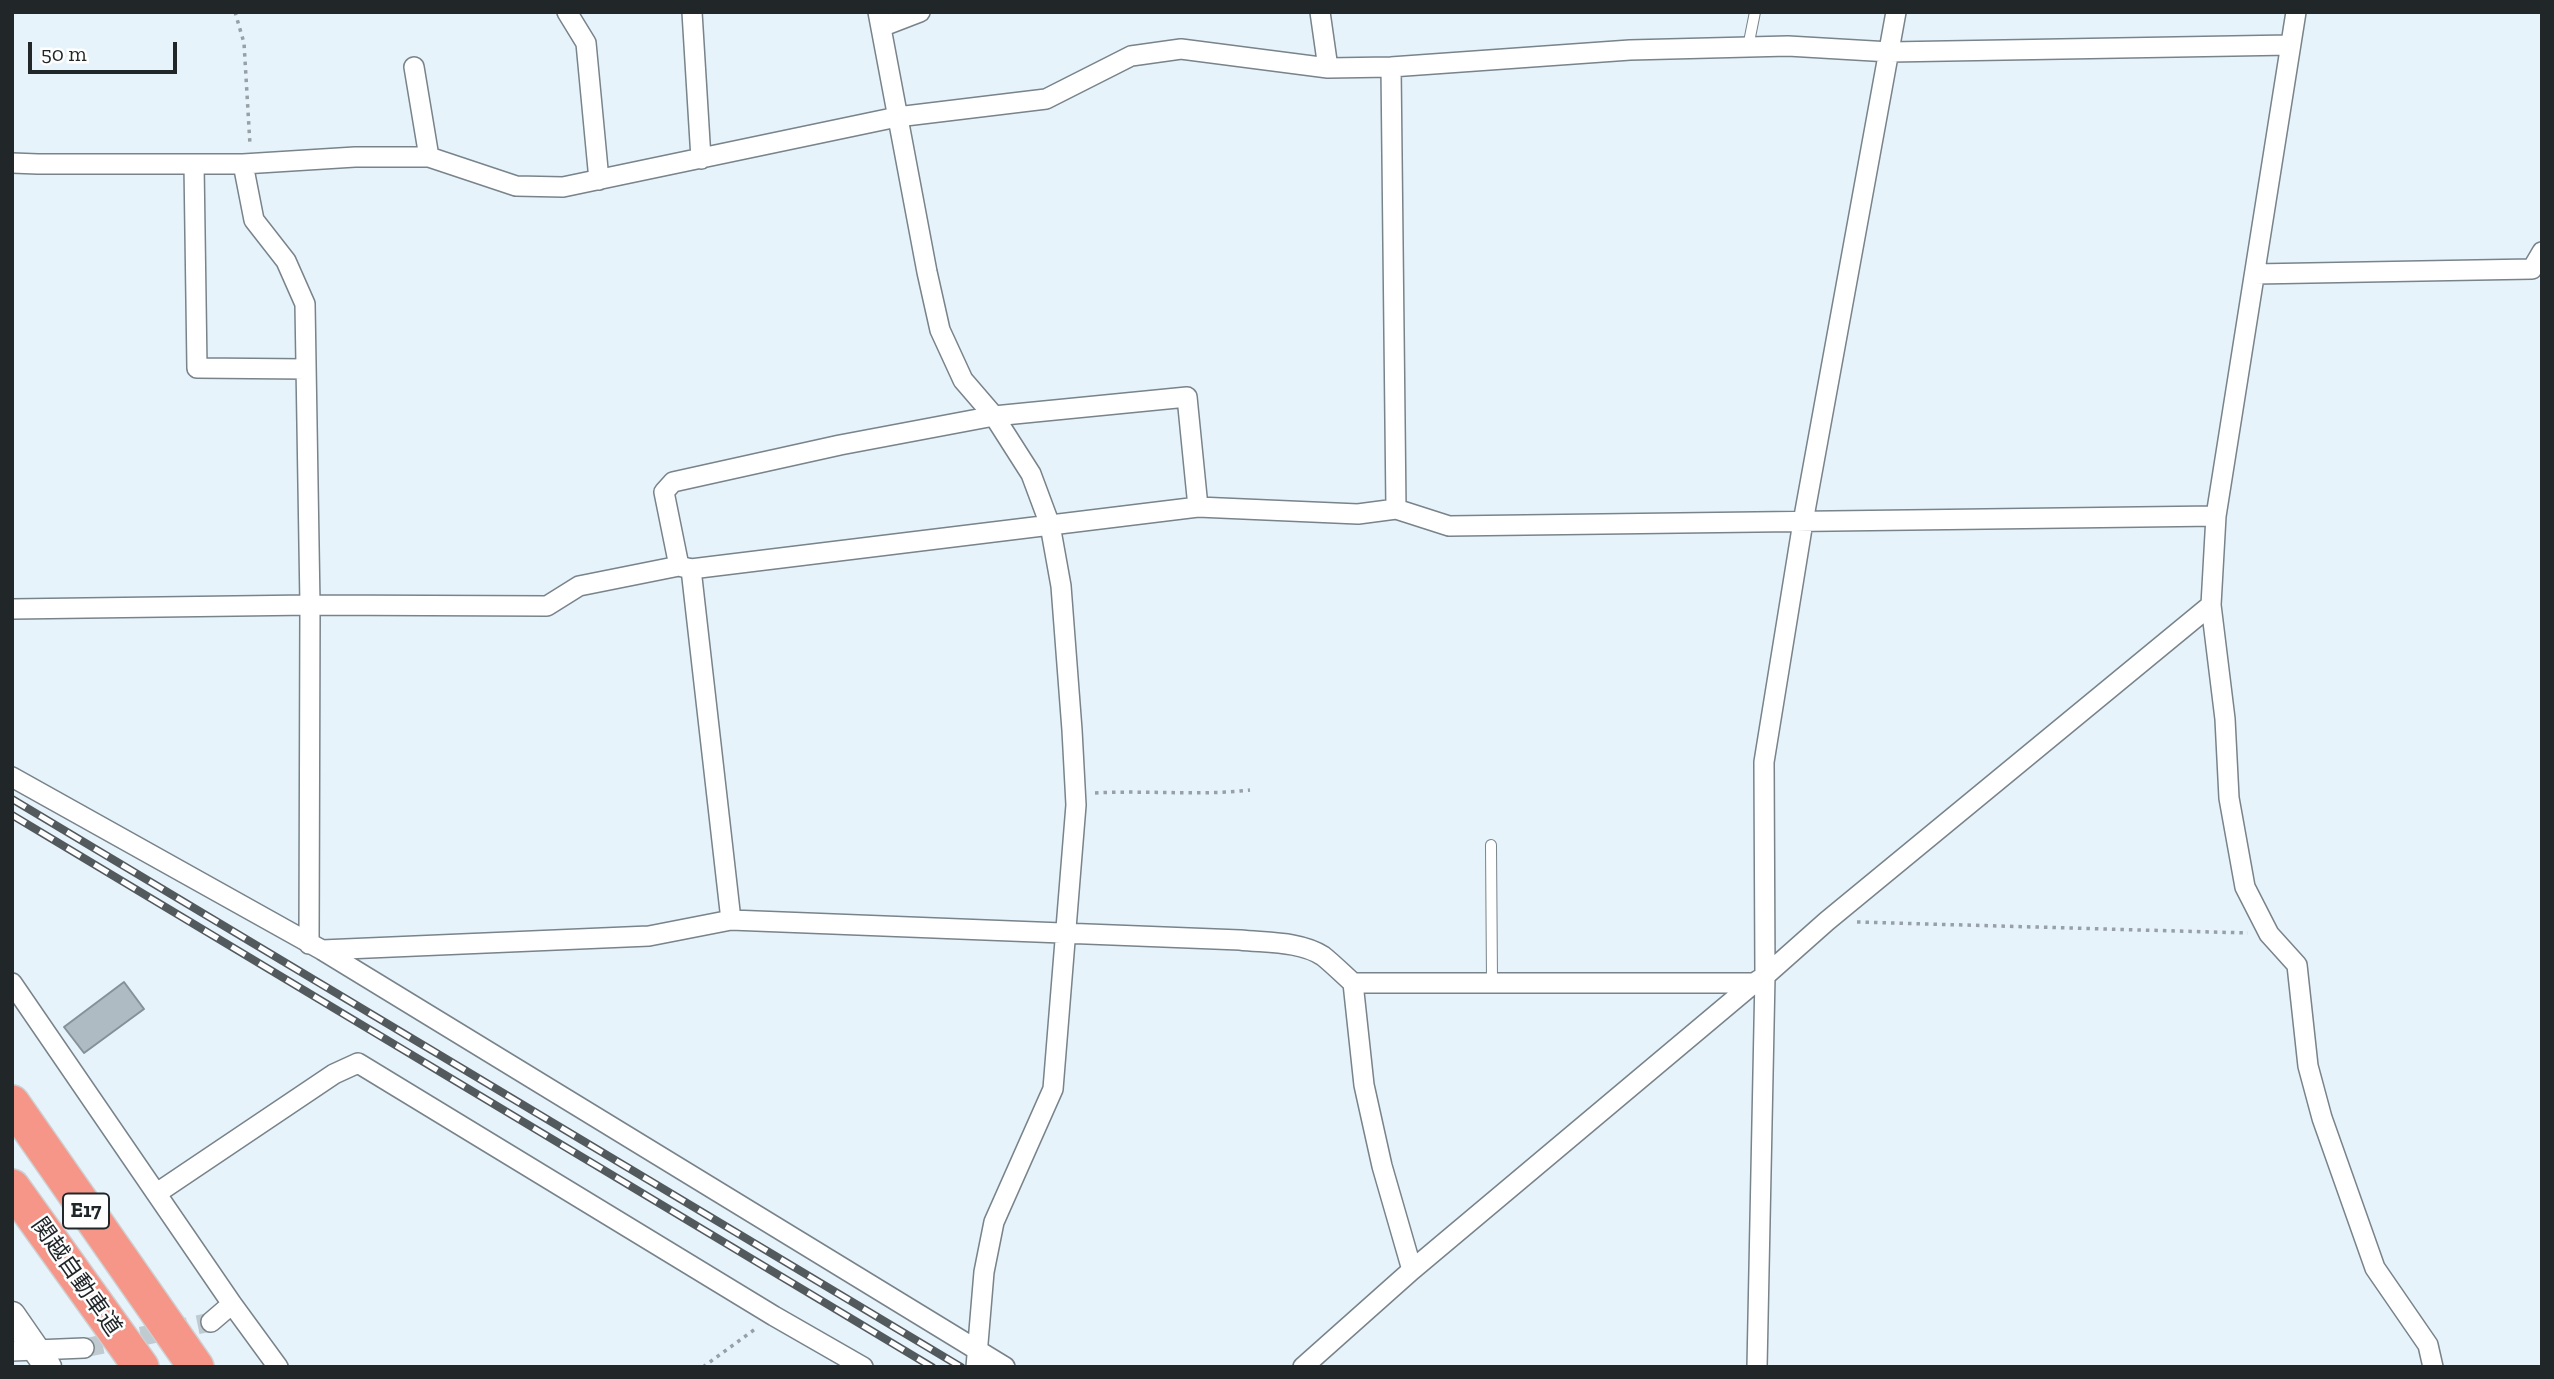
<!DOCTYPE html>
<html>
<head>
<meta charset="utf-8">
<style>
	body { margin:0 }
	#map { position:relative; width:2554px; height:1379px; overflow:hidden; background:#e6f3fb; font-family:"Zilla Slab",serif }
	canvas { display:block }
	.frame { position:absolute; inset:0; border:14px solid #212629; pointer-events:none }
	.scale { position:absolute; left:28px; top:42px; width:149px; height:32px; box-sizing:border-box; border:4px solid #212629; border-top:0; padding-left:9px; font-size:21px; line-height:24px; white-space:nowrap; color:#212629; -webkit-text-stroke:5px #fefefe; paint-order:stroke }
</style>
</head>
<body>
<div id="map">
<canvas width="2554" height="1379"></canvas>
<div class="frame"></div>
<div class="scale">50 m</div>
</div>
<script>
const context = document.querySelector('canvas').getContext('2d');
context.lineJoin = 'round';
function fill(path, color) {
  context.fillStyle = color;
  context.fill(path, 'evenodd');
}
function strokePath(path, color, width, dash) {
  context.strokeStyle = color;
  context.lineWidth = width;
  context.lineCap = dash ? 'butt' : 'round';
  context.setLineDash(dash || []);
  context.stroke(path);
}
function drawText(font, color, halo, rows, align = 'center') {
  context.font = font + ' "Zilla Slab","Noto Sans JP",serif';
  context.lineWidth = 5;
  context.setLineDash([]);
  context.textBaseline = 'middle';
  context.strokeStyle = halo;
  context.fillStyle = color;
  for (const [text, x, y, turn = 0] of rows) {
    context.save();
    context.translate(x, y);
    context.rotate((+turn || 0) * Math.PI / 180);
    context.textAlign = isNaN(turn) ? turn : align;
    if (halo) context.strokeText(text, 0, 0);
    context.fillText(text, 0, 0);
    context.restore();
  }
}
const building = new Path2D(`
	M124 982 144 1009 84 1053 64 1027Z`);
const streetTunnel = new Path2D(`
	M84 1348 211 1322`);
const path = new Path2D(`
	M235 12 244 43 250 145
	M1095 793C1147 790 1199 796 1250 790
	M1857 922 2248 933
	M703 1367 758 1327`);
const lane = new Path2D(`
	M1748 47 1755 12
	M1491 845 1492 981`);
const street = new Path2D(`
	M567 12 586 43 599 180
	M692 12 701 159
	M878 12 927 272 940 330 963 380 994 416 1031 474 1050 525 1061 586 1072 730 1076 805 1053 1089 994 1222 984 1272 976 1367
	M1320 12 1328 68
	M2296 12 2216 516 2211 605 2225 719 2229 798 2245 887 2269 934 2297 965 2308 1066 2322 1118 2375 1268 2428 1345 2433 1367
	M881 27 920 12
	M414 67 429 157
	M1391 67 1396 509
	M12 163 38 164H243L355 157H429L516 186 563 187 897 117 1046 99 1131 56 1181 49 1328 68 1391 67 1630 50 1788 46 1890 52 2290 45
	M194 164 197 368 306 369
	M243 164 254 220 286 261 305 304 310 605 309 944
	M2255 274 2532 269 2542 252
	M679 566 664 492 673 482 840 445 994 416 1187 397 1198 507
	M691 569 731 920
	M12 609 310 605 547 606 579 586 679 566 691 569 1198 507 1358 514 1396 509 1449 526 2216 516
	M12 777 322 950 1005 1367
	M322 950 649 936 731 920 1240 940C1266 943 1300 941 1323 956 1333 964 1343 974 1353 983L1364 1085 1382 1166 1412 1270
	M12 983 232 1304 278 1367
	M1353 983H1754
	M157 1193 334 1074 358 1063 774 1316 863 1367
	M211 1322 232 1304
	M12 1351 84 1348
	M1303 1367 1412 1270 1754 983 1765 976 1827 921 2211 605
	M1757 1367 1765 976 1764 762 1803 522 1896 12`);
const secondary = new Path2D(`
	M12 1315 48 1367`);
const highway = new Path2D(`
	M12 1103 196 1367
	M12 1187 141 1367`);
const rail = new Path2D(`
	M12 799 961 1367
	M12 815 932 1367`);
const shields = [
	[86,1211,46]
];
const shieldNames = [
	["E17",86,1211]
];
const streetNames = [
	["関越自動車道",76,1277,55]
];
fill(building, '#afbbc3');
strokePath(building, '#859198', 2);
strokePath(streetTunnel, '#bfcad1', 19, [19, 10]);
strokePath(lane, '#78838a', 12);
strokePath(street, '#78838a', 22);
strokePath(secondary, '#78838a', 29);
strokePath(highway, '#cecfd0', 38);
strokePath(path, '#96a0a6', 3.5, [3.5, 5]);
strokePath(lane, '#fff', 10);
strokePath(street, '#fff', 19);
strokePath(secondary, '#fff', 26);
strokePath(highway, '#f69688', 35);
strokePath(rail, '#535a5e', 8);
strokePath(rail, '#fefefe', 5, [16]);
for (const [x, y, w] of shields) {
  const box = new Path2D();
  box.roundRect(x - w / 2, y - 17.5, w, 35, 5);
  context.fillStyle = '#fefefe';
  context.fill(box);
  strokePath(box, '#212629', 2);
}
drawText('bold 21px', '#212629', null, shieldNames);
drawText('23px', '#212629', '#fefefe', streetNames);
</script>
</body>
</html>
